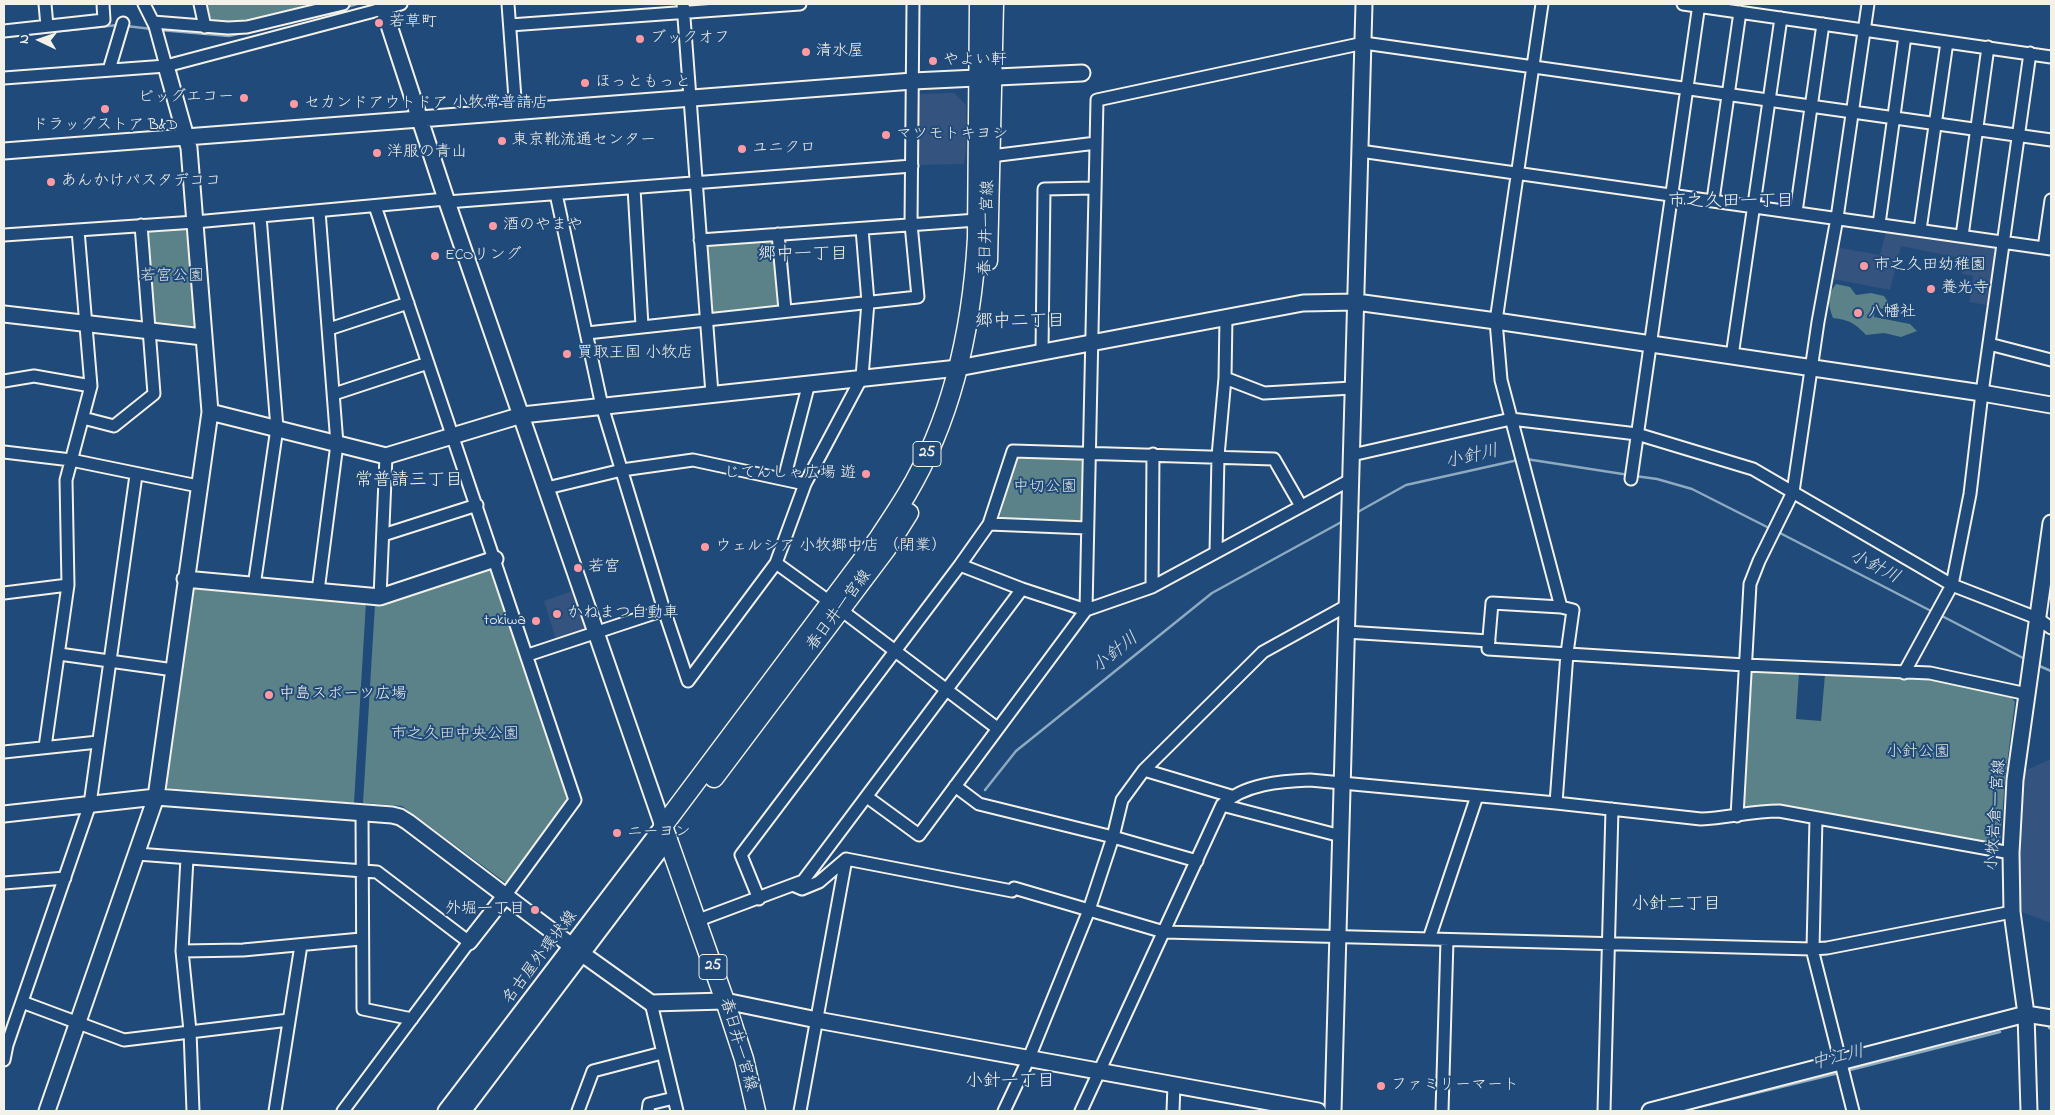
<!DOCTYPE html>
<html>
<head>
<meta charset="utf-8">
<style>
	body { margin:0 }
	#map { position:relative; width:2055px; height:1115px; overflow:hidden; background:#1f4a7a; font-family:"Indie Flower",sans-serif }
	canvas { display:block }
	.frame { position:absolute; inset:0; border:5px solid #f4f1e8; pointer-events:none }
	.north { position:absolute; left:15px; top:15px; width:50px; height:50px; -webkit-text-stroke:4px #1f4a7a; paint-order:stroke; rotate:273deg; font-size:14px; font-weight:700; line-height:20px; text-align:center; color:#f4f1e8 }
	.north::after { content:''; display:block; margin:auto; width:18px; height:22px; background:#f4f1e8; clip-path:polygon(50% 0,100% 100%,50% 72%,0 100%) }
</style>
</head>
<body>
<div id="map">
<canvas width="2055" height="1115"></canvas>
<div class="frame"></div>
<div class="north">N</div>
</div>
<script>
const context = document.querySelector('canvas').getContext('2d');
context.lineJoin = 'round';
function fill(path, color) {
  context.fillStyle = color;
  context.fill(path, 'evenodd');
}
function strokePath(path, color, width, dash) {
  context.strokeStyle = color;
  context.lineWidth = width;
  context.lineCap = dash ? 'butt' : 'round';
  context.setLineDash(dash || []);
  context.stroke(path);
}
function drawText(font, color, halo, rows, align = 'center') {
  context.font = font + ' "Indie Flower","Klee One",sans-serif';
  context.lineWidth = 4;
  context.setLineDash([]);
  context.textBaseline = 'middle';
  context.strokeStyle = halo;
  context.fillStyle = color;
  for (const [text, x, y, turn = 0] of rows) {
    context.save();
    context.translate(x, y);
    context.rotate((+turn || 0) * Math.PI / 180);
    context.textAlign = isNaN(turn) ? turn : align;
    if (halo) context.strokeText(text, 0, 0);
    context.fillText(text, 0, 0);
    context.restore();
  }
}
const built = new Path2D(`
	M954 93 966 105V151L964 164 917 165V94Z
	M1887 228 1999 244 1991 306 1969 302 1973 276 1962 274 1964 259 1901 246 1890 290 1828 278 1835 247 1880 255Z
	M572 591 585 629 580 635 557 643 544 601Z
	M2051 759V923L2016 910 2015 890 2022 772Z`);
const green = new Path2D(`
	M205 4H306L302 8 242 24 210 22Z
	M192 226 198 330 152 325 147 230Z
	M773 239 781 304 778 307 716 314 713 312 708 246 710 243Z
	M1836 284 1850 287 1856 295 1871 293 1884 296 1892 308 1875 309 1874 317 1910 324 1917 331 1901 337 1884 333 1866 335C1855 323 1849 320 1833 318 1828 305 1827 295 1836 284Z
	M1017 456 1083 458 1082 522 999 519Z
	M487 567 492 570 568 795V801L506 883 402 806 363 803 375 604Z
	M194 585 366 602 354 803 165 788 191 589Z
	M1752 669 1799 673 1796 719 1821 721 1825 674 1928 679 2012 698 2015 702 2005 779 2000 844 1779 804 1745 807 1741 801Z`);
const stream = new Path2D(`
	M346 7 357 4
	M126 26 152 29
	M160 30 229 36 278 25
	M4 37 118 25
	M1526 459 1629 475
	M1635 476 1657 479 1692 489 1771 529
	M1356 513 1406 485 1518 460
	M1778 532 1933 612
	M1940 615 2023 658
	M2037 665 2051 671
	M985 790 1016 751 1026 743 1212 593 1345 520
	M2049 1028 2051 1029
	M1846 1071 2000 1032
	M1682 1111 1839 1073`);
const street = new Path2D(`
	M45 4 47 26
	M144 4 155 26 166 66
	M200 4 205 27
	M508 4 516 112
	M683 4 712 394
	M1542 4 1496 321 1501 380 1561 607 1573 610 1567 653 1556 803
	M1683 4 2051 57
	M153 22 228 28 247 27 343 4
	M510 25 800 4
	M4 31 104 20 103 4
	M109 70 123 23
	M4 78 166 66 401 4
	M1360 151 2051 249
	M991 156 1096 143
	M634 188 642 326
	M556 194 602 406 664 610 688 681
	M1713 200 1740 12
	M447 202 912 166
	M375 206 575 800 505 896
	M1796 212 1823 24
	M1879 224 1905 36
	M1920 230 1947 42
	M778 234 785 310
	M4 235 195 222 446 199
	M1962 236 1988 47
	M700 240 977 220
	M2044 248 2051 200
	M329 329 408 303
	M587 333 918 297 911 224 913 4
	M1989 344 2051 360
	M1042 351 1044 189 1095 188
	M1732 356 1781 18
	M1225 378 1264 393 1352 388
	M4 381 34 376 91 386
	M334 394 428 363
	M83 418 114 426 154 394 141 225
	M4 452 71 460 198 486
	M1352 455 1511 419 1637 434 1753 469 1952 585 2037 618 2051 628
	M784 479 809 383
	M1631 479 1699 4
	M547 488 622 470 693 460 805 484
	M989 524 1087 528
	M383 535 477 505
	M1216 552 1218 456 1225 378 1226 317
	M776 563 841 610 997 728
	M960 565 1022 589 1086 610 1152 587 1350 480
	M254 586 277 428 260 216
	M1152 587 1153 454
	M318 591 337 444 319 211
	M4 593 68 585
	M380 597 386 456
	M1561 607 1492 603 1488 649 1745 665 1930 673 2027 694
	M1346 632 1489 641
	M59 654 174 670
	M528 655 664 610
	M1904 673 1952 585 1970 494 1982 393 2030 53
	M688 681 776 563 805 484 862 377 868 302 862 229
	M45 747 68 585 66 480 91 386 78 230
	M4 752 98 742
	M1144 770 1231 796
	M955 786 979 804 1113 837 1197 861
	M867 797 919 835 1086 610 1097 100 1364 43 2051 140
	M1222 805 1341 836
	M362 813 363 1009 412 1019
	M1737 816 1750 584 1759 561 1793 492 1818 322 1837 218 1868 4
	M137 854 377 872 469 942 343 1111
	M187 858 182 951 190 1031 193 1111
	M4 883 65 878
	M795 886 802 889 819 882 846 859
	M759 899 741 855 960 565 989 524 1013 451 1274 459 1301 506
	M696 921 803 881 1022 589
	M1429 939 1477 796
	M1812 949 1853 1111
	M1813 949 1816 818
	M182 951 243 950 361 939
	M22 1002 124 1040 289 1020
	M651 1003 677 1111
	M4 1060 7 1045 90 804 136 475
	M275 1111 301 945
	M578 1111 593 1071 662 1053
	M648 1111 649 1104 674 1098
	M800 1111 846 859 1012 891 1014 888 1164 932 1812 949 1827 948 2012 912
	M1004 1111 1029 1058 1089 910 1113 837 1122 800 1144 770 1263 652 1348 605
	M1081 1111 1222 805C1244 784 1281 781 1310 780L1556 803 1701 819C1727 818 1752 811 1779 811L2011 853
	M1173 1111 1174 1085
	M1442 1111 1447 940
	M1604 1111 1612 809`);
const secondary = new Path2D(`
	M382 4 446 199 663 826 446 1111
	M4 151 913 81 1082 73
	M4 314 203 337
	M210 412 386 456 522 415 958 368 1303 303 1356 302 1496 321 1982 393 2051 405
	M185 579 380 597 495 559
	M4 814 156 797 392 815 400 817 408 822 581 953 651 1003 725 1001 817 1020 1318 1111
	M469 942 505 896
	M47 1111 156 797 210 412 189 148 166 66
	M463 1111 669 838
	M1333 1111 1364 4
	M1650 1111 2026 1014 2051 1018
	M2029 1111 2026 1014 2012 912 2011 853 2015 780 2051 523`);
const primary = new Path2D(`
	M988 261 994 4
	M714 778 887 548 909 513
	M756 1111 744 1059 725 1001 663 826 878 539C888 524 898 509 907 494 953 417 972 327 977 238L979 4`);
const markers = [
	[379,23,5,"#ff9aa2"],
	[640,39,5,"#ff9aa2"],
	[806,52,5,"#ff9aa2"],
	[933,61,5,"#ff9aa2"],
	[585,83,5,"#ff9aa2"],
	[244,98,5,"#ff9aa2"],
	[294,104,5,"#ff9aa2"],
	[105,109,5,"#ff9aa2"],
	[886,135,5,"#ff9aa2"],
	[502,141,5,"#ff9aa2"],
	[742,149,5,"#ff9aa2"],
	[377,153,5,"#ff9aa2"],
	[51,182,5,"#ff9aa2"],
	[493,226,5,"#ff9aa2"],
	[435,256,5,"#ff9aa2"],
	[1864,266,5,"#ff9aa2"],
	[1931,289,5,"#ff9aa2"],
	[1858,313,5,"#ff9aa2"],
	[567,354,5,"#ff9aa2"],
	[866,474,5,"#ff9aa2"],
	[705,547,5,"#ff9aa2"],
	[578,568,5,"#ff9aa2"],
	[557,614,5,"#ff9aa2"],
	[536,621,5,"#ff9aa2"],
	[269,695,5,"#ff9aa2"],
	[617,833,5,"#ff9aa2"],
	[535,910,5,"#ff9aa2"],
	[1381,1086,5,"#ff9aa2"]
];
const shields = [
	[927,454,28],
	[713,967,28]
];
const shieldNames = [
	["25",927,454],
	["25",713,967]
];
const poiNames = [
	["若草町",389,23],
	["ブックオフ",650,39],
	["清水屋",816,52],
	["やよい軒",943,61],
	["ほっともっと",595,83],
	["ビッグエコー",234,98,"right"],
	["セカンドアウトドア 小牧常普請店",304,104],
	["ドラッグストア B&D",105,126,"center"],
	["マツモトキヨシ",896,135],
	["東京靴流通センター",512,141],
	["ユニクロ",752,149],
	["洋服の青山",387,153],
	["あんかけパスタデココ",61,182],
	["酒のやまや",503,226],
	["ECOリング",445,256],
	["市之久田幼稚園",1874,266],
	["養光寺",1941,289],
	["八幡社",1868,313],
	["買取王国 小牧店",577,354],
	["じてんしゃ広場 遊",856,474,"right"],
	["ウェルシア 小牧郷中店 （閉業）",715,547],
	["若宮",588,568],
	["かねまつ自動車",567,614],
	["tokiwa",526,621,"right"],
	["中島スポーツ広場",279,695],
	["ニーヨン",627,833],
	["外堀一丁目",525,910,"right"],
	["ファミリーマート",1391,1086]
];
const streetNames = [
	["春日井一宮線",988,228,-88],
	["春日井一宮線",840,611,-53],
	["小牧岩倉一宮線",1997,815,-86],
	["名古屋外環状線",541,958,-53],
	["春日井一宮線",737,1045,74]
];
const parkNames = [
	["若宮公園",172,277],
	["中切公園",1045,488],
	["市之久田中央公園",455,735],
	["小針公園",1918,753]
];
const neighbourhoodNames = [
	["市之久田一丁目",1731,203],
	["郷中一丁目",803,256],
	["郷中二丁目",1020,323],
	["常普請三丁目",409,482],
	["小針二丁目",1676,906],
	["小針一丁目",1010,1083]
];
const waterNames = [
	["小針川",1472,458,-13],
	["小針川",1874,568,27],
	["小針川",1116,654,-39],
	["中江川",1838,1059,-14]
];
fill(built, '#34547f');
fill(green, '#5a8288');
strokePath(stream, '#8daac0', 2.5);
strokePath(street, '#f4f1e8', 15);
strokePath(secondary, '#f4f1e8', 19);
strokePath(primary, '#f4f1e8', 21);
strokePath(street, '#1f4a7a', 11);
strokePath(secondary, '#1f4a7a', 15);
strokePath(primary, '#1f4a7a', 18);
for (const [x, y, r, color] of markers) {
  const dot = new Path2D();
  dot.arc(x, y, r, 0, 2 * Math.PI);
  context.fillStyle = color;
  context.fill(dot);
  strokePath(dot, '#1f4a7a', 2);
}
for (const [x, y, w] of shields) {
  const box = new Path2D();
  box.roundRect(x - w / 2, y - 12.5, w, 25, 4);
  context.fillStyle = '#1f4a7a';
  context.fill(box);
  strokePath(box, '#f4f1e8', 1);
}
drawText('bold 15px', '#f4f1e8', null, shieldNames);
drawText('16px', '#f4f1e8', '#1f4a7a', poiNames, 'left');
drawText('16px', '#f4f1e8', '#1f4a7a', streetNames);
drawText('16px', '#dde0da', '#1f4a7a', parkNames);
drawText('18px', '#f4f1e8', '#1f4a7a', neighbourhoodNames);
drawText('italic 18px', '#dadfde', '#1f4a7a', waterNames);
</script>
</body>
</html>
